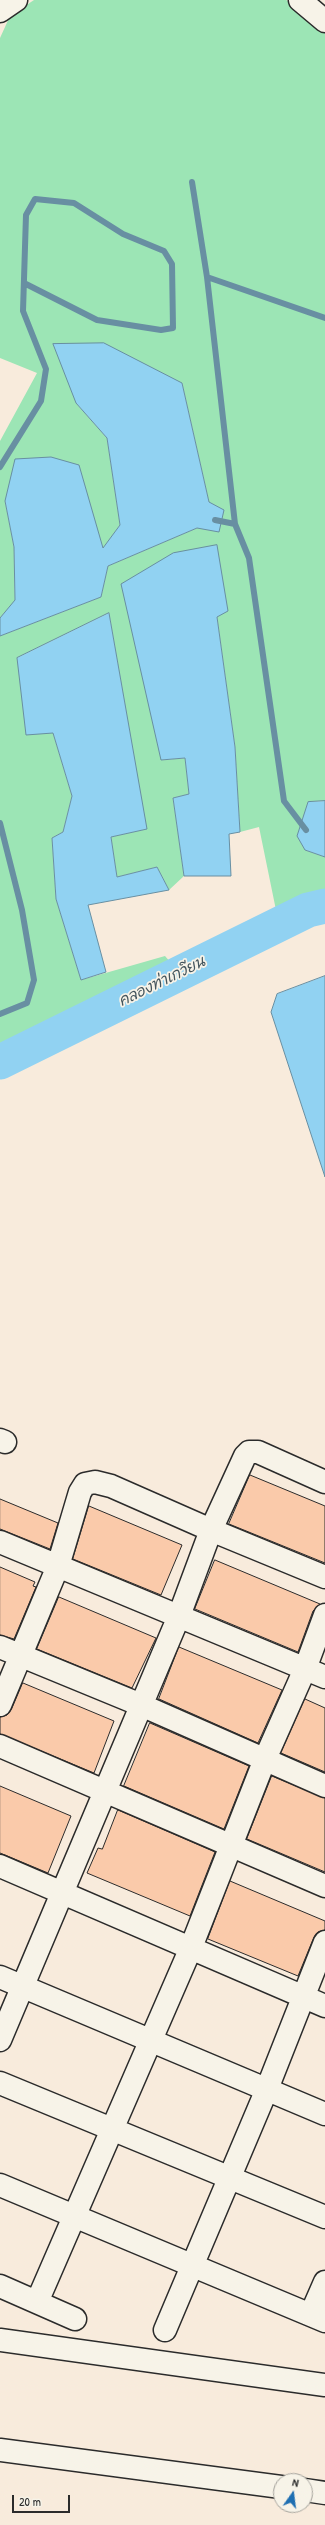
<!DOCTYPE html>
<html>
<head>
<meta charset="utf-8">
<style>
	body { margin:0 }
	#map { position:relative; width:325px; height:2525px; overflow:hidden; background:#f8ebdc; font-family:"Patrick Hand",sans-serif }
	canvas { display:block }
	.north { position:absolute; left:273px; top:2473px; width:40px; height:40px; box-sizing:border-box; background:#f7f3e8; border:1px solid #a5a39c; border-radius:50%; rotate:14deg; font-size:11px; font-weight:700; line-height:16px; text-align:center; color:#2b2b2b }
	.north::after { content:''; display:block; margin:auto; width:14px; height:18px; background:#1f6fb2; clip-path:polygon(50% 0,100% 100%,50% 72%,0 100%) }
	.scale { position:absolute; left:12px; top:2495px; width:58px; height:18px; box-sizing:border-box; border:2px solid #2b2b2b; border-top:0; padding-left:5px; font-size:12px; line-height:14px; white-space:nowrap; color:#2b2b2b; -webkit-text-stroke:3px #f7f3e8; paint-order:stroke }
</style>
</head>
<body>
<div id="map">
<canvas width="325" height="2525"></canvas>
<div class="north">N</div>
<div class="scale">20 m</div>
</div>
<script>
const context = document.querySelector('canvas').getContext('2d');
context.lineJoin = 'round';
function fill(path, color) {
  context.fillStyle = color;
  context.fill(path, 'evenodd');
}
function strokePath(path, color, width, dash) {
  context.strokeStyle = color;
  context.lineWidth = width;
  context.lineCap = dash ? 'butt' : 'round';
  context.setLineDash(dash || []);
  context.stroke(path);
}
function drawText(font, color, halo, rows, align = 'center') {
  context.font = font + ' "Patrick Hand","Playpen Sans Thai",sans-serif';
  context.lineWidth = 3.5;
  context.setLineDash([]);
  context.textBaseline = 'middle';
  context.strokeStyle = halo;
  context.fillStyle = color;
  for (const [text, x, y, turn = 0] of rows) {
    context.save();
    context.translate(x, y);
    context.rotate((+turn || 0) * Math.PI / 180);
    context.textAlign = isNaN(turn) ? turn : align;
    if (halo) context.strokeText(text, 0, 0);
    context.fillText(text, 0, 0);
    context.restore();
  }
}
const green = new Path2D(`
	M34 0H286L300 7 325 31V801L308 802 305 850 325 857V895L277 915 259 827 240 832 235 747 217 617V545L162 760 185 758 189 794 173 798 184 876 169 890 157 867 117 877 111 837 146 829 109 613 17 658 53 733 72 796 63 832 52 838 56 899 81 980 165 956 178 971 72 1018 56 1017 0 1045V636L101 597 108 566 197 528 209 502 182 383 76 403 107 438 120 525 104 548 5 501 14 547 15 601 0 618V441L37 373 0 358V38L10 16Z`);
const water = new Path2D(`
	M104 343 182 383 209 502 224 510 219 532 197 528 108 566 101 597 0 636V618L15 600 14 547 5 501 15 459 51 457 79 465 103 548 120 525 107 438 76 403 53 344Z
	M217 545 228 611 217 617 235 747 240 832 229 834 231 876H184L173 798 189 794 185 758 161 760 121 584 173 553Z
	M109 613 147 829 111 837 117 877 157 867 169 890 88 905 106 972 81 980 56 899 52 838 63 832 72 796 53 733 26 735 17 658Z
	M325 801V857L305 850 297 836 308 802Z
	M325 976V1177L271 1012 277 994Z`);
const stream = new Path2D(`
	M192 182 207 277
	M0 467 41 401 46 369 23 311 26 215 35 199 74 203 123 234 164 251 172 264 173 328 161 330 97 320 24 283
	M215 520 235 524 249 558 284 801 306 830
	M235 524 207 277 325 318
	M0 823 22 910 34 980 27 1003 0 1014`);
const river = new Path2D(`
	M0 1062 308 910 325 906`);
const building = new Path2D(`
	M250 1475 325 1506V1563L229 1524Z
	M0 1499 58 1523 50 1549 0 1529Z
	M89 1506 182 1545 161 1595 73 1559Z
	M215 1560 320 1604 313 1611 298 1652 195 1609Z
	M0 1567 35 1582 33 1586 36 1587 14 1639 0 1635Z
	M59 1597 156 1638 132 1688 37 1649Z
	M179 1647 282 1690 258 1743 159 1699Z
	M23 1683 114 1721 94 1773 0 1734V1717L7 1715 11 1710Z
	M305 1699 325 1708V1772L281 1753Z
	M150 1723 249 1766 224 1829 124 1786Z
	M272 1776 325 1798V1872L247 1839Z
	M0 1786 71 1816 48 1873 0 1853Z
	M118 1810 215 1852 190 1916 87 1873 98 1848 102 1849Z
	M230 1881 325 1921V1930L318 1932 314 1937 298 1976 208 1939Z`);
const minor = new Path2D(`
	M300 0 325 21
	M0 11 16 0
	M0 1440 5 1442
	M0 1542 325 1677
	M0 1647 141 1705 325 1786
	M0 1705 58 1566 80 1492 85 1484 95 1482 111 1486 211 1530 325 1577
	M0 1746 325 1886
	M0 1866 325 2006
	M0 1977 325 2114
	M0 2040 179 1616 211 1530 245 1456 249 1452H258L325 1482
	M0 2083 325 2217
	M0 2185 325 2321
	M0 2286 75 2319
	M37 2302 190 1950 265 1759 305 1669 325 1615
	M311 2314 325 2282
	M165 2330 267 2089 325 1942
	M0 2340 325 2385
	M0 2450 281 2487
	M305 2490 325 2493`);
const waterNames = [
	["คลองท่าเกวียน",162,982,-26]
];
fill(green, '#9ce5b5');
fill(water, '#91d2f2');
strokePath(water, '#688fa2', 1);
strokePath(stream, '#688fa2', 6);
strokePath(river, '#91d2f2', 35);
fill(building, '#facaaa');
strokePath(building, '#2b2b2b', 1);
strokePath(minor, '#2b2b2b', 25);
strokePath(minor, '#f7f3e8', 22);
drawText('italic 15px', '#44555d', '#f7f3e8', waterNames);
</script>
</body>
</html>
